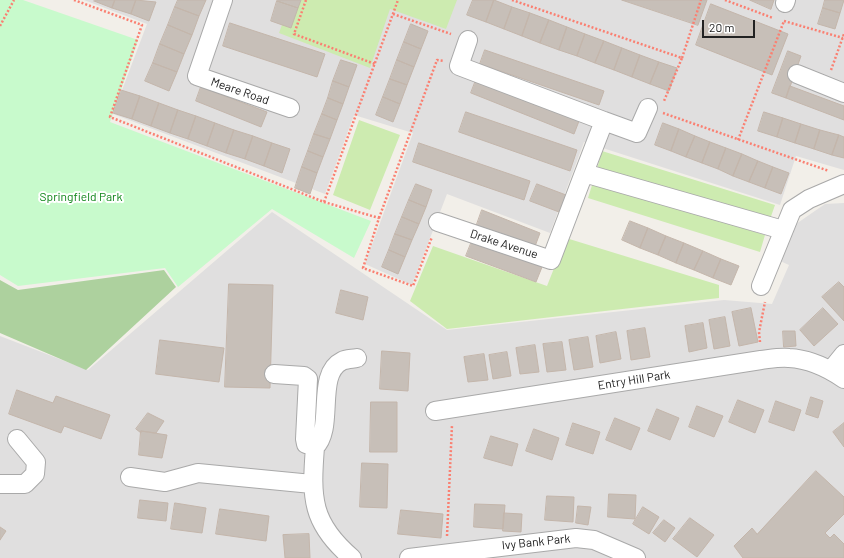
<!DOCTYPE html>
<html>
<head>
<meta charset="utf-8">
<style>
	body { margin:0 }
	#map { position:relative; width:844px; height:558px; overflow:hidden; background:#f2efe9; font-family:Barlow,sans-serif }
	canvas { display:block }
	.scale { position:absolute; left:702px; top:20px; width:53px; height:18px; box-sizing:border-box; border:2px solid #222; border-top:0; padding-left:5px; font-size:12px; line-height:14px; white-space:nowrap; color:#222; -webkit-text-stroke:3px #fff; paint-order:stroke }
</style>
</head>
<body>
<div id="map">
<canvas width="844" height="558"></canvas>
<div class="scale">20 m</div>
</div>
<script>
const context = document.querySelector('canvas').getContext('2d');
context.lineJoin = 'round';
function fill(path, color) {
  context.fillStyle = color;
  context.fill(path, 'evenodd');
}
function strokePath(path, color, width, dash) {
  context.strokeStyle = color;
  context.lineWidth = width;
  context.lineCap = dash ? 'butt' : 'round';
  context.setLineDash(dash || []);
  context.stroke(path);
}
function drawText(font, color, halo, rows, align = 'center') {
  context.font = font + ' Barlow,sans-serif';
  context.lineWidth = 4;
  context.setLineDash([]);
  context.textBaseline = 'middle';
  context.strokeStyle = halo;
  context.fillStyle = color;
  for (const [text, x, y, turn = 0] of rows) {
    context.save();
    context.translate(x, y);
    context.rotate((+turn || 0) * Math.PI / 180);
    context.textAlign = isNaN(turn) ? turn : align;
    if (halo) context.strokeText(text, 0, 0);
    context.fillText(text, 0, 0);
    context.restore();
  }
}
const residential = new Path2D(`
	M84 0H844V170L796 156 780 205 584 142 550 233 447 194 412 285 365 264 413 133 354 115 325 194 113 114 147 24Z
	M844 203V558H0V336L88 370 272 212 447 330 724 300 772 304 789 265 778 260 796 224 825 204Z`);
const grass = new Path2D(`
	M291 0H457L446 29 390 9 370 68 279 33Z
	M359 120 400 135 370 210 333 195Z
	M602 151 775 205 769 222 597 169Z
	M593 182 765 235 760 252 588 198Z
	M566 238 719 285V298L447 329 410 301 433 246 547 286Z`);
const forest = new Path2D(`
	M164 270 176 287 86 370 0 333V280L18 290Z`);
const park = new Path2D(`
	M0 0H23L138 40 110 122 371 221 354 258 272 209 178 287 165 268 18 286 0 275Z`);
const building = new Path2D(`
	M95 0H115L112 8 94 1Z
	M115 0H136L131 14 112 8Z
	M136 0 156 2 149 21 131 14Z
	M178 0H206L199 16 175 7Z
	M278 0H301L298 8 277 1Z
	M473 0H494L486 22 467 15Z
	M494 0 512 7 504 29 486 22Z
	M622 0H707L698 25Z
	M750 0H774L771 9Z
	M825 0H844L840 13 823 8Z
	M277 1 298 8 291 28 271 21Z
	M711 4 788 34 772 75 696 45Z
	M175 7 199 16 192 35 168 25Z
	M512 7 530 13 522 36 504 29Z
	M823 8 840 13 835 29 818 24Z
	M530 13 549 20 540 43 522 36Z
	M549 20 567 27 559 50 540 43Z
	M230 23 325 54 317 77 223 46Z
	M411 24 428 31 421 49 404 42Z
	M168 25 192 35 184 54 160 44Z
	M567 27 585 34 577 56 559 50Z
	M585 34 604 41 595 63 577 56Z
	M604 41 622 48 614 70 595 63Z
	M404 42 421 49 414 67 397 60Z
	M160 44 184 54 177 72 153 63Z
	M622 48 640 55 632 77 614 70Z
	M485 50 604 91 599 105 480 64Z
	M788 51 801 56 786 98 772 93Z
	M640 55 659 62 650 84 632 77Z
	M341 60 357 65 349 87 333 81Z
	M397 60 414 67 407 85 390 79Z
	M659 62 677 68 669 91 650 84Z
	M153 63 177 72 169 91 145 81Z
	M390 79 407 85 400 104 383 97Z
	M476 80 579 121 574 134 471 93Z
	M333 81 349 87 343 104 328 98Z
	M790 86 844 106V120L786 98Z
	M201 87 267 112 261 127 196 101Z
	M121 90 140 96 132 119 113 113Z
	M140 96 159 103 151 126 132 119Z
	M383 97 400 104 393 122 376 115Z
	M328 98 343 104 337 120 322 114Z
	M159 103 178 110 170 133 151 126Z
	M178 110 196 116 188 139 170 133Z
	M466 112 577 150 570 171 459 132Z
	M764 112 783 118 777 137 758 131Z
	M322 114 337 120 330 139 314 134Z
	M196 116 215 123 207 146 188 139Z
	M783 118 801 124 795 143 777 137Z
	M215 123 234 130 226 153 207 146Z
	M663 123 679 129 671 151 655 145Z
	M801 124 820 130 814 149 795 143Z
	M679 129 695 136 686 157 671 151Z
	M234 130 253 136 245 159 226 153Z
	M820 130 839 135 832 155 814 149Z
	M314 134 330 139 323 157 308 151Z
	M839 135 844 137V158L832 155Z
	M253 136 272 143 264 166 245 159Z
	M695 136 710 142 702 163 686 157Z
	M710 142 726 148 718 169 702 163Z
	M272 143 290 149 282 173 264 166Z
	M419 143 530 181 524 200 413 162Z
	M726 148 742 154 733 176 718 169Z
	M308 151 323 157 317 173 302 167Z
	M742 154 758 161 749 182 733 176Z
	M758 161 773 167 765 188 749 182Z
	M302 167 317 173 310 194 295 188Z
	M773 167 789 173 781 194 765 188Z
	M416 184 432 190 426 207 409 200Z
	M537 184 566 195 559 212 530 201Z
	M409 200 426 207 419 224 402 217Z
	M482 210 540 233 534 249 476 227Z
	M402 217 419 224 412 240 395 234Z
	M630 221 648 228 640 248 622 240Z
	M648 228 666 236 658 255 640 248Z
	M395 234 412 240 405 257 389 250Z
	M666 236 684 243 676 263 658 255Z
	M472 241 542 267 536 282 466 256Z
	M684 243 703 251 694 270 676 263Z
	M389 250 405 257 398 274 382 267Z
	M703 251 721 259 713 278 694 270Z
	M721 259 739 266 731 285 713 278Z
	M839 282 844 287V321L822 297Z
	M229 284 273 285 270 388 225 387Z
	M341 290 368 297 363 320 336 313Z
	M751 308 758 342 739 346 732 312Z
	M823 308 838 324 814 346 800 330Z
	M725 317 730 346 714 349 709 320Z
	M703 323 707 348 689 352 685 326Z
	M645 328 650 357 631 360 627 331Z
	M783 331H795L796 346 784 347Z
	M616 332 621 359 600 363 596 336Z
	M588 337 593 367 574 370 569 340Z
	M160 340 224 348 219 382 156 374Z
	M562 342 566 370 547 372 543 344Z
	M535 345 539 372 520 374 516 348Z
	M382 351 410 353 408 391 380 389Z
	M507 352 511 376 493 379 489 355Z
	M484 354 488 380 468 382 464 357Z
	M17 390 53 403 56 396 110 415 101 439 64 426 61 433 9 414Z
	M811 397 823 401 818 418 806 414Z
	M738 400 764 410 755 433 729 422Z
	M776 401 801 410 794 431 769 422Z
	M371 402H397V452H370Z
	M697 406 723 416 714 437 689 427Z
	M657 409 679 418 670 440 648 431Z
	M148 413 164 421 156 433 141 431V433L136 429Z
	M615 418 640 428 631 450 606 440Z
	M573 423 600 432 593 454 566 445Z
	M844 423V447L833 432Z
	M534 429 559 438 552 460 526 451Z
	M141 431 167 435 162 458 139 455Z
	M491 436 518 444 512 466 484 458Z
	M362 463 388 464 387 508 360 507Z
	M816 471 844 497V514L825 533 830 538 834 534 844 544V558H743L734 546 752 528 757 534Z
	M609 494 636 495 635 519 608 517Z
	M547 496 574 497 573 522 545 520Z
	M140 500 168 503 166 521 138 518Z
	M175 503 206 508 202 533 171 529Z
	M475 504 505 505 503 529 474 527Z
	M578 506 591 507 588 525 576 523Z
	M643 507 659 517 649 534 633 524Z
	M220 509 269 516 266 541 216 534Z
	M401 510 443 514 441 538 398 534Z
	M504 513 522 514 521 532 503 531Z
	M690 518 714 535 697 557 673 539Z
	M664 520 675 528 665 542 653 533Z
	M0 527 6 531 0 540Z
	M309 534 310 558H285L283 535Z`);
const path = new Path2D(`
	M74 0 142 25 110 117 324 202 379 218 363 268 413 286 432 237
	M306 0 294 34 375 64
	M512 0 682 58 664 101
	M725 0 773 18
	M393 14 451 34
	M784 21 843 38
	M0 26 14 0
	M682 58 701 0
	M831 70 844 34
	M663 113 829 171
	M738 140 784 21
	M324 202 398 0
	M379 218 437 60 444 61
	M760 342 759 332 765 302
	M447 536 452 425`);
const minor = new Path2D(`
	M223 0 197 76 290 108
	M785 3 786 0
	M468 40 459 66 604 121 584 173
	M797 74 844 93
	M604 121 637 133 648 108
	M438 222 551 260 584 173 783 230
	M761 286 792 210 809 199 844 184
	M831 370 844 354
	M274 374 304 376 308 379 305 439 306 444 315 447
	M435 411 761 360C770 359 780 357 789 358 809 359 828 368 844 379
	M315 447C311 498 311 523 352 558
	M315 447C335 428 315 374 342 361 346 359 352 359 357 358
	M130 477 165 482 198 473 312 484
	M0 484H25L35 474 36 462 17 439
	M409 558 576 538 594 540 636 558`);
const streetNames = [
	["Meare Road",240,91,19],
	["Drake Avenue",504,244,18],
	["Entry Hill Park",634,380,-9],
	["Ivy Bank Park",536,542,-6]
];
const parkNames = [
	["Springfield Park",81,197]
];
fill(residential, '#e0dfdf');
fill(grass, '#cdebb0');
fill(forest, '#add19e');
fill(park, '#c8facc');
fill(building, '#c7bfb8');
strokePath(building, '#c4b6ab', 1);
strokePath(minor, '#a9a9a9', 20);
strokePath(path, '#fa8072', 2.5, [2, 2]);
strokePath(minor, '#fff', 18);
drawText('12px', '#222', '#fff', streetNames);
drawText('12px', '#0c8416', '#fff', parkNames);
</script>
</body>
</html>
